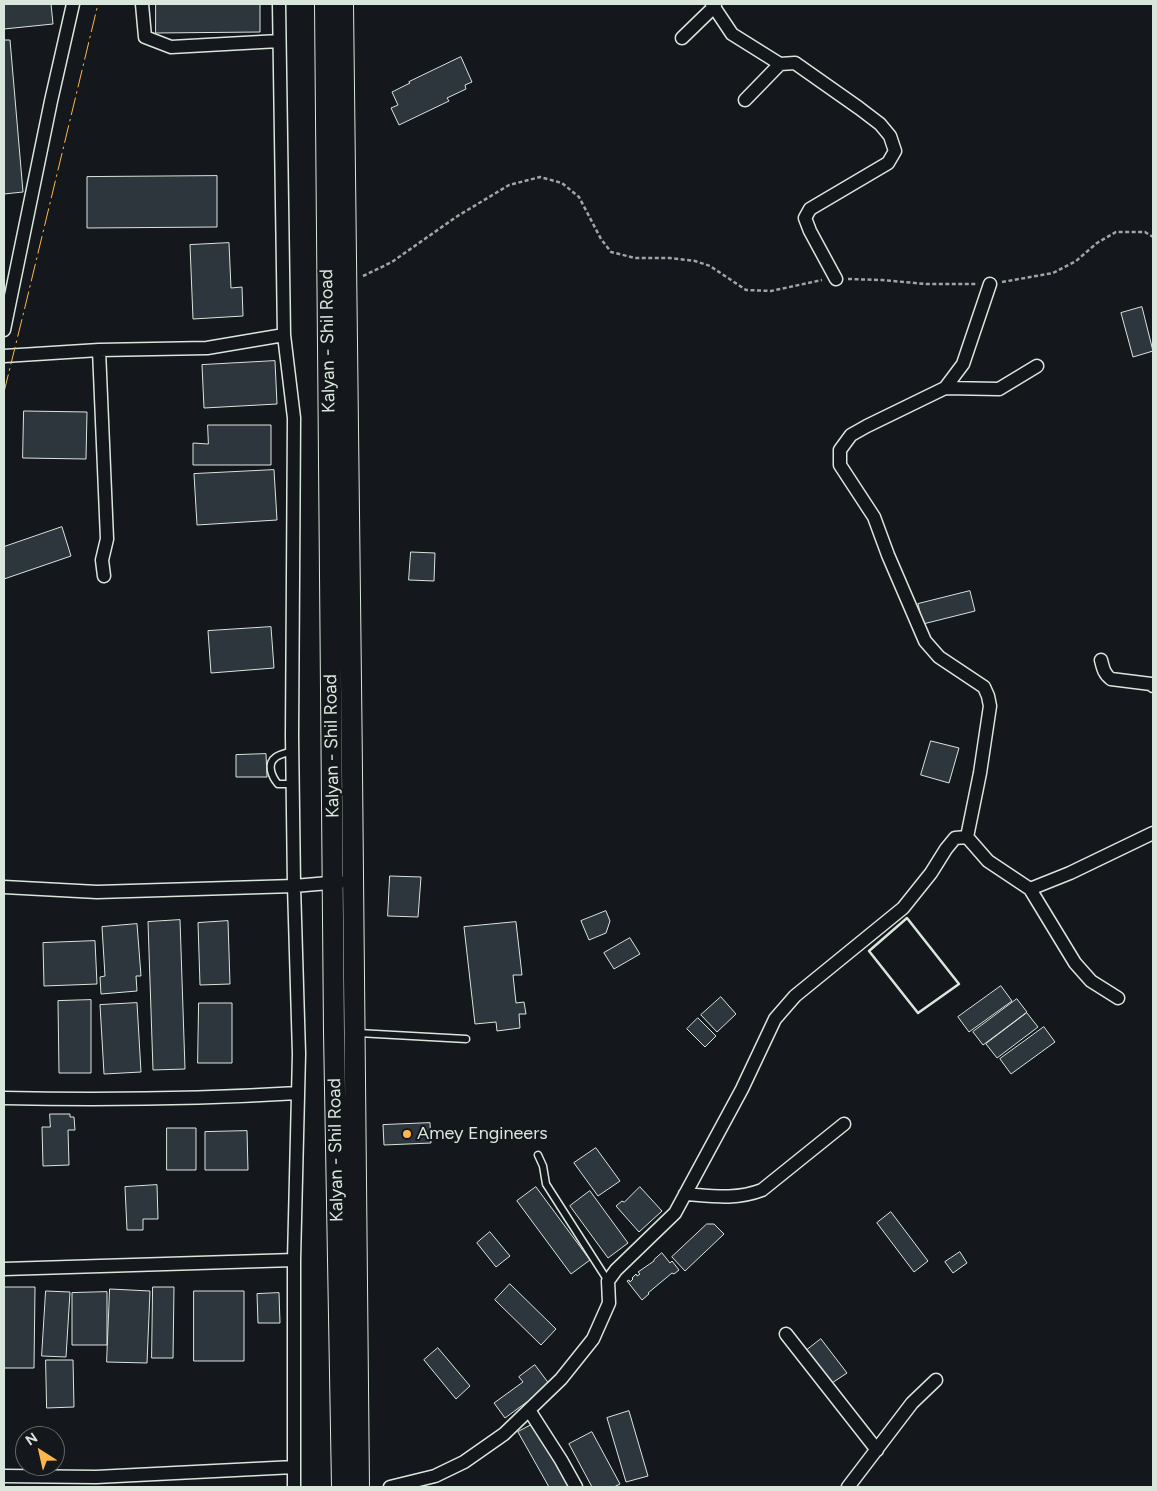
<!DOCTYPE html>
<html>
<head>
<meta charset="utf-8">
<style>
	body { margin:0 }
	#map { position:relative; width:1157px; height:1491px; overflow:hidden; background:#14181c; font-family:Figtree,sans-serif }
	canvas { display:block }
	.frame { position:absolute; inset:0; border:5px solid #d8e6dc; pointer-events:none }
	.north { position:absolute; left:15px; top:1426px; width:50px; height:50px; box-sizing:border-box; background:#14181c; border:1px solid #626a69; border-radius:50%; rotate:325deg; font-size:14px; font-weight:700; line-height:20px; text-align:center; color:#d8e6dc }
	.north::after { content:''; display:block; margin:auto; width:18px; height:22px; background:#ffb74d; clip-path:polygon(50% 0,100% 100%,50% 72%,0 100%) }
</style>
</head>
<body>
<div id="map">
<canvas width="1157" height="1491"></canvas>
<div class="frame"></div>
<div class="north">N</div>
</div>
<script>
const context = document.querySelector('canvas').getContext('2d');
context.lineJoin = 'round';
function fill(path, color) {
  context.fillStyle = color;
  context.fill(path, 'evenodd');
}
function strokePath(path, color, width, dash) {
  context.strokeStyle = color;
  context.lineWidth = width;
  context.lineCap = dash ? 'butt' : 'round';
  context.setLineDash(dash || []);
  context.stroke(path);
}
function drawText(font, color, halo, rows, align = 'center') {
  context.font = font + ' Figtree,sans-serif';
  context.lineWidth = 4;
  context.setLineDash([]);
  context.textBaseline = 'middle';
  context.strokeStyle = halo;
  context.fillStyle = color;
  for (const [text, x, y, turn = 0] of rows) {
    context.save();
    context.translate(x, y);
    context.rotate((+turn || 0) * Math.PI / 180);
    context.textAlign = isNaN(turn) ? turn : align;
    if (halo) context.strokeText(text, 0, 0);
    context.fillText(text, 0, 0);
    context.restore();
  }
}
const building = new Path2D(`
	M4 4H51L53 24 4 29Z
	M156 4H260V32L156 33Z
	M4 40H10L23 192 4 194Z
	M461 57 472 82 465 85 466 89 447 98 449 101 399 125 391 108 398 105 392 92 410 83 409 82Z
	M217 176V227L87 228V177Z
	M229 243 231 288 242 287 243 316 193 319 190 245Z
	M1142 307 1153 351 1133 357 1121 313Z
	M275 361 277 404 204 408 202 365Z
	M24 411 87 412 86 459 23 458Z
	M208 425H271V465H193V443L208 444Z
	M274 470 277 520 197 525 194 474Z
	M62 527 71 556 4 579V547Z
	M411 552 435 553 434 581 409 580Z
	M970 591 975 611 923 624 918 604Z
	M271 627 274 668 211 673 208 631Z
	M931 741 959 748 949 783 921 775Z
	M266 754 267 777H236V755Z
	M390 876 421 877 418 917 388 916Z
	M606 911 610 921 606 933 589 940 581 921Z
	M180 920 185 1069 153 1070 148 922Z
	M228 921 230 984 200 985 198 923Z
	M516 922 522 975H513L516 1003 524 1002 526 1014H519L520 1028 497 1031 496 1022 475 1024 464 927Z
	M137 924 141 976H136L137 991 101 994 100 977 105 976 102 927Z
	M630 938 640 954 614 969 604 953Z
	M95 941 97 984 44 986 43 943Z
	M1001 986 1012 1001 969 1032 958 1017Z
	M721 997 736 1014 717 1032 701 1015Z
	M1017 999 1027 1012 983 1045 973 1032Z
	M91 1000V1073H59L58 1001Z
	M137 1003 141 1072 104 1074 100 1005Z
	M199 1003H232V1063H198Z
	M1027 1013 1038 1027 997 1058 986 1044Z
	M698 1018 716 1036 705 1047 687 1029Z
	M1044 1027 1055 1042 1011 1074 1000 1059Z
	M50 1114H70V1117H74L75 1130H68L69 1165 43 1166 42 1127H50Z
	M430 1123 431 1143 384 1145 383 1125Z
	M167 1128H196V1170H167Z
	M247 1131 248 1170H205V1132Z
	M596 1148 620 1181 598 1196 574 1163Z
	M157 1185 158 1219H143V1230H127L125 1187Z
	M536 1187 590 1260 571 1274 517 1201Z
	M640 1187 662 1211 639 1232 616 1206 622 1201 624 1202Z
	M590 1191 628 1243 608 1258 570 1206Z
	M891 1212 928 1261 914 1272 877 1223Z
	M707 1224H714L724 1234 685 1271 672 1257Z
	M490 1232 510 1256 496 1267 477 1243Z
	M960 1252 967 1263 953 1273 945 1262Z
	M662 1253 670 1263 672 1261 679 1270 674 1274 672 1273 648 1293 649 1294 642 1300 627 1281 629 1280 630 1282 633 1279 632 1278 636 1274 637 1276 640 1274 638 1272 654 1261V1260Z
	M510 1284 556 1329 541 1345 495 1300Z
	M4 1287H35L34 1368H4Z
	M153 1287H174L173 1358H152Z
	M110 1289 150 1291 147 1363 107 1362Z
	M46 1291 70 1292 66 1357 42 1356Z
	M194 1291H244V1361H194Z
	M107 1292V1345H72V1293Z
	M279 1293 280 1323H258L257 1294Z
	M821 1339 847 1373 832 1383 807 1350Z
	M438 1348 470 1386 456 1399 424 1360Z
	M46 1360H73L74 1407 47 1408Z
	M535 1365 550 1385 505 1418 494 1403 523 1382 519 1377Z
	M629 1411 648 1476 626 1482 607 1418Z
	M535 1423 572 1487H549L518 1432Z
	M592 1432 620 1484 614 1487H592L569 1444Z`);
const path = new Path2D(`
	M363 276 392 262 456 217 509 185 540 177 562 183 579 197 601 239 611 252 635 258H670L695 261 710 266 746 290 771 291 822 280
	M848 279 882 280 926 284H977
	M1002 282 1053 273 1076 261 1097 243 1116 232H1145L1153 237`);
const service = new Path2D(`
	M292 751C287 753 280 754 276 757 266 764 272 777 278 784H293
	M358 1033 466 1039
	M538 1155 543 1166 546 1184 608 1281`);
const minor = new Path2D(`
	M142 4 145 37 171 47 279 41
	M279 4 284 335 294 418 292 736 294 886 299 1054 294 1260V1487
	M712 4 732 34 780 64 795 63 859 108 880 124 890 136 895 151 888 163 810 209 805 218 810 231 836 279
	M682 38 715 6
	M745 100 780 64
	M4 330 51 101 73 4
	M99 350 107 539 102 560 104 576
	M4 356 99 350 207 348 284 335
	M945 388 999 389 1037 366
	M1101 660C1103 668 1104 674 1111 679L1151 684 1153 686
	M967 837 980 773 990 706 988 696 984 687 939 657 925 641 888 555 874 517 840 465V450L851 435 867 426 945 388 963 364 990 284
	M4 887 97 892 294 886 340 882
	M1030 889 1070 873 1153 833
	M4 1098C102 1100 200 1099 298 1093
	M685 1194C712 1196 736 1200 762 1190L844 1124
	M4 1269 294 1260
	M786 1334 877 1450
	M529 1410 561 1460 576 1487
	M4 1476 96 1477 294 1467
	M390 1487 435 1476 464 1462 504 1434 561 1379 593 1339 609 1303 608 1281 616 1270 675 1213 742 1089 775 1019 795 996 903 908 931 873 946 849 955 838 967 837 988 861 1030 889 1075 963 1091 981 1118 998
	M848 1487 912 1403 936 1380`);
const primary = new Path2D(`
	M325 4 334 1032 342 1487
	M343 4C348 498 356 993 359 1487`);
const wall = new Path2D(`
	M907 918 959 984 918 1013 869 951Z`);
const power = new Path2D(`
	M4 392 25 307 98 4`);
const markers = [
	[407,1134,5,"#ffb74d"]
];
const streetNames = [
	["Kalyan - Shil Road",328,341,-91],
	["Kalyan - Shil Road",332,746,-91],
	["Kalyan - Shil Road",336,1150,-91]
];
const poiNames = [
	["Amey Engineers",417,1134]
];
fill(building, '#2c363c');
strokePath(building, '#d8e6dc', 1);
strokePath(service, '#d8e6dc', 9);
strokePath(minor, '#d8e6dc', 15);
strokePath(primary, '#d8e6dc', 22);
strokePath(path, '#9da8a2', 2.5, [4, 2.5]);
strokePath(service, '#14181c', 6);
strokePath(minor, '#14181c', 12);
strokePath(primary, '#14181c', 20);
strokePath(wall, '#d8e6dc', 2.5);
strokePath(power, '#ffb74d', 1, [18, 4, 2.5, 4]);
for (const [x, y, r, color] of markers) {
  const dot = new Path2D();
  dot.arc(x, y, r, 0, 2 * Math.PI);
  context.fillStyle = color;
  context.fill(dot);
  strokePath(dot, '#14181c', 2);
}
drawText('18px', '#d8e6dc', '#14181c', streetNames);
drawText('18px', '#d8e6dc', '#14181c', poiNames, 'left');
</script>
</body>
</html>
